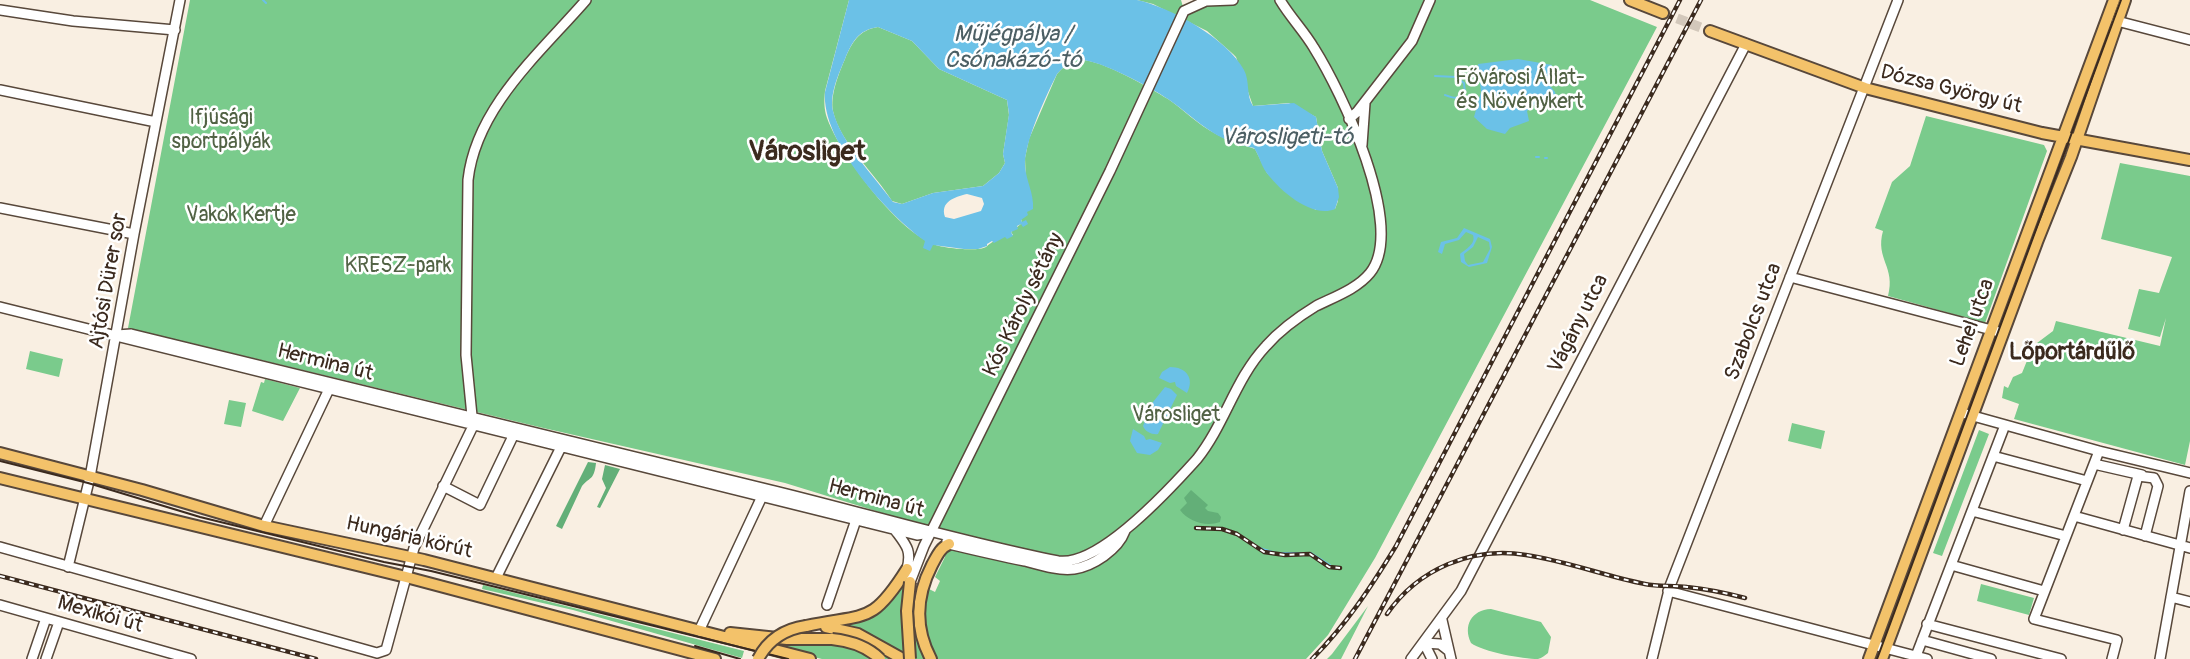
<!DOCTYPE html>
<html>
<head>
<meta charset="utf-8">
<style>
	body { margin:0 }
	canvas { display:block; background:#f9efe2 }
</style>
</head>
<body>
<canvas width="2190" height="659"></canvas>
<script>
const context = document.querySelector('canvas').getContext('2d');
context.lineJoin = 'round';
function fill(path, color) {
  context.fillStyle = color;
  context.fill(path, 'evenodd');
}
function strokePath(path, color, width, dash) {
  context.strokeStyle = color;
  context.lineWidth = width;
  context.lineCap = dash ? 'butt' : 'round';
  context.setLineDash(dash || []);
  context.stroke(path);
}
function drawText(font, color, halo, rows, align = 'center') {
  context.font = font + ' Pangolin,sans-serif';
  context.lineWidth = 5;
  context.setLineDash([]);
  context.textBaseline = 'middle';
  context.strokeStyle = halo;
  context.fillStyle = color;
  for (const [text, x, y, turn = 0] of rows) {
    context.save();
    context.translate(x, y);
    context.rotate((+turn || 0) * Math.PI / 180);
    context.textAlign = isNaN(turn) ? turn : align;
    if (halo) context.strokeText(text, 0, 0);
    context.fillText(text, 0, 0);
    context.restore();
  }
}
const green = new Path2D(`
	M190 0H849L825 91C824 101 824 109 827 118 841 156 895 228 933 244 941 248 978 252 986 247 994 240 1000 237 1013 235L1011 232 1022 223 1021 219 1027 212 1025 158 1029 139 1057 74C1063 67 1070 61 1079 60 1099 58 1150 88 1168 99 1184 110 1198 125 1216 134 1228 141 1244 145 1255 149L1267 173 1291 196 1316 210 1335 209 1338 201V188L1322 151 1316 117 1289 103 1253 106 1236 57 1233 54 1207 31 1153 4 1137 0H1181L1184 10 1233 0H1590L1657 27 1375 558 1328 635 1306 659H938C923 637 920 614 929 589L935 592 940 581 935 577 945 557 944 532 785 483 539 427 128 328Z
	M878 27 912 41 939 69 1007 100 1009 115 1003 154 1005 163 999 173 983 186 933 193 902 204 892 201C875 173 840 143 833 111 830 95 839 73 845 59 852 42 859 30 878 27Z
	M1926 116 2044 145 2047 151 1985 323 1888 296C1896 267 1875 259 1883 231L1875 228 1892 182 1910 166Z
	M2120 163 2190 176V441L2185 465 2014 419 2019 404 2002 398 2004 386 2008 388 2013 377 2022 373 2033 346 2053 331 2056 321 2160 346 2166 318 2160 337 2128 329 2139 289 2159 293 2172 257 2101 239Z
	M30 351 63 359 59 377 26 369Z
	M265 379 300 388 283 421 252 411 261 382 264 383Z
	M229 400 246 403 241 427 224 424Z
	M1792 423 1825 431 1821 449 1788 441Z
	M1979 430 1989 434 1942 556 1933 553Z
	M910 571C911 606 911 626 926 659H910L839 625C879 621 892 604 910 571Z
	M1981 584 2034 598 2029 615 1977 601Z
	M483 585 744 651 742 658 573 610 482 589Z
	M1368 606 1341 659H1327L1332 654Z
	M1491 609 1541 622 1551 637 1548 653C1545 655 1542 658 1538 659 1523 659 1483 652 1471 643 1463 626 1471 610 1491 609Z
	M750 642 832 644 861 652 876 646 896 659H822Z`);
const forest = new Path2D(`
	M588 462 596 463C594 480 591 476 582 486L562 529 556 526Z
	M605 465 620 469 600 508 597 507 606 488 602 479Z
	M1191 490 1208 505 1205 508 1208 511 1218 513 1221 517 1220 522C1206 527 1189 522 1180 510L1187 503 1184 498Z`);
const water = new Path2D(`
	M849 0H1137C1170 7 1228 39 1244 70 1250 81 1246 96 1253 106L1294 103 1316 117 1322 151 1338 188 1339 197 1335 209C1312 219 1279 190 1266 172 1261 165 1259 155 1254 148 1241 145 1226 141 1212 132 1196 122 1183 109 1168 99 1152 88 1097 58 1079 60 1070 61 1063 67 1057 74 1046 96 1024 142 1025 166 1026 181 1034 193 1033 209L1027 212 1028 215 1021 220 1022 222 1026 220 1028 224 1023 227 1021 224 1017 226 1018 229 1011 232 1013 236 1007 239 1005 237 994 243 992 241 987 244V246L978 249H964L933 245 930 251 923 248 925 241C887 214 821 141 825 92ZM878 27 912 41 939 69 1007 100 1009 114 1003 154 1005 163 999 173 983 186 933 193 902 204 893 202C874 176 841 143 833 111 829 95 839 73 845 59 852 42 858 30 878 27ZM967 194 982 198 984 204 981 211 954 219 945 217C940 202 954 197 967 194Z
	M1518 59 1552 65 1546 81 1555 92 1558 105 1546 107 1540 103 1535 104 1527 111 1529 121 1510 128 1505 134 1487 129 1474 117 1481 92 1478 64Z
	M1464 228 1490 239 1492 247 1487 263 1469 267 1461 262 1460 254C1466 249 1476 244 1473 235L1466 232 1459 240 1445 244 1442 254 1438 252 1441 242 1457 238ZM1478 237 1489 242 1490 249 1483 262 1468 265 1465 261 1464 254 1473 247Z
	M1170 367C1186 367 1195 378 1187 393L1176 386 1175 382 1170 383 1159 378 1162 372Z
	M1165 387 1171 389 1177 395 1158 434C1153 435 1145 432 1143 426L1153 402Z
	M1133 429 1144 436 1146 440 1150 439 1162 443 1158 450 1150 455 1137 453 1130 441Z`);
const stream = new Path2D(`
	M263 0 266 3
	M1435 76 1456 77 1464 83 1465 93C1458 100 1453 98 1445 95
	M1536 157H1539
	M1545 158H1547
	M1256 547 1276 553H1311L1330 565`);
const majorTunnel = new Path2D(`
	M1663 13 1710 31`);
const minor = new Path2D(`
	M0 10 73 21 175 30
	M1184 11 1206 1 1233 0
	M2117 21 2190 40
	M0 90 156 122
	M1349 119 1357 112 1412 41 1430 0
	M1362 145 1365 103
	M0 208 134 234
	M1790 277 2003 333
	M0 307 917 535 930 533
	M117 335 131 334C346 386 561 438 775 491 869 514 962 542 1058 561 1099 567 1170 489 1197 459 1225 424 1235 379 1266 346 1280 330 1298 317 1316 306 1334 297 1357 289 1370 273 1407 227 1341 91 1314 48 1304 31 1290 17 1280 0
	M1966 414 2099 451 2190 473
	M2099 451 2034 619 2117 640 2112 659
	M1993 456 2087 481
	M2094 464 2142 475
	M443 486 480 505 513 436
	M1972 511 2066 536
	M2074 516 2190 548
	M264 526 330 387
	M895 530C906 545 912 550 907 569
	M2123 530 2138 476 2154 478 2158 486 2145 536
	M947 541 949 544C974 550 1000 556 1025 561 1040 565 1058 571 1074 569 1093 566 1118 550 1125 531
	M0 547 377 653 386 650 414 548 473 426 466 355 468 180C476 107 541 52 586 0
	M1951 565 2044 591
	M68 567 90 477 134 234 180 0
	M496 578 562 445
	M910 582 924 546 1110 171 1184 11
	M1668 591 1927 659
	M2171 597 2190 602
	M0 605 191 659
	M827 605 858 514
	M1442 620 1451 659
	M1927 624 2061 659
	M699 631 765 490
	M1922 640 1991 659
	M1424 643 1440 644 1449 651
	M1424 643 1432 659
	M1916 656 2005 425
	M32 659 46 618
	M46 659 59 622
	M1411 659 1461 591 1746 44
	M1652 659 1670 586 1898 0
	M2160 659 2190 491`);
const major = new Path2D(`
	M1630 0 1663 13
	M1710 31 1865 88 2042 133 2190 160
	M0 453 142 490 264 526 424 560 810 659
	M0 478 406 577 715 659
	M806 626C866 613 871 626 907 569
	M826 627 858 634 903 659
	M730 633 787 639H832
	M931 659C914 627 916 596 932 565 937 556 940 548 949 544
	M1869 659 2114 0
	M1882 659 2037 242 2071 157 2125 0`);
const tram = new Path2D(`
	M0 461 88 483 200 517 384 562 431 571 788 659
	M695 646 740 659
	M1877 659 2121 0`);
const rail = new Path2D(`
	M1196 528 1222 529 1237 534 1264 552 1285 555 1310 554 1329 567 1340 568
	M0 576 316 659
	M1387 614C1418 569 1472 546 1526 555 1566 561 1605 576 1645 584 1658 587 1674 585 1687 587 1707 589 1726 593 1745 598
	M1312 659C1346 625 1371 587 1396 546L1680 0
	M1355 659 1701 0`);
const majorBridge = new Path2D(`
	M832 639C851 641 867 646 880 659
	M758 659C768 640 785 629 806 626
	M910 659 907 611 910 582`);
const parkNames = [
	["Fővárosi Állat-",1520,79],
	["és Növénykert",1520,103],
	["Ifjúsági",221,119],
	["sportpályák",221,143],
	["Vakok Kertje",241,216],
	["KRESZ-park",398,267],
	["Városliget",1176,416]
];
const streetNames = [
	["Dózsa György út",1951,90,14],
	["Ajtósi Dürer sor",109,281,-80],
	["Kós Károly sétány",1024,305,-64],
	["Szabolcs utca",1754,322,-69],
	["Lehel utca",1973,323,-70],
	["Vágány utca",1579,324,-63],
	["Hermina út",325,363,14],
	["Hermina út",876,499,15],
	["Hungária körút",409,538,13],
	["Mexikói út",100,615,16]
];
const waterNames = [
	["Műjégpálya /",1013,35],
	["Csónakázó-tó",1013,61],
	["Városligeti-tó",1287,138]
];
const neighbourhoodNames = [
	["Lőportárdűlő",2072,353]
];
const districtNames = [
	["Városliget",807,153]
];
fill(green, '#7acb8c');
fill(forest, '#63af78');
fill(water, '#6bc1e7');
strokePath(stream, '#6bc1e7', 2);
strokePath(majorTunnel, '#d3c8bb', 10, [10, 5]);
strokePath(minor, '#58483b', 12);
strokePath(major, '#58483b', 14);
strokePath(minor, '#fff', 9);
strokePath(major, '#f3c26a', 10);
strokePath(tram, '#3b2a1e', 2);
strokePath(rail, '#3b2a1e', 4.5);
strokePath(rail, '#fff', 2, [5]);
strokePath(majorBridge, '#58483b', 14, []);
strokePath(majorBridge, '#f3c26a', 10);
drawText('21px', '#516244', '#fff', parkNames);
drawText('21px', '#3b2a1e', '#fff', streetNames);
drawText('italic 23px', '#4c5f64', '#fff', waterNames);
drawText('bold 23px', '#3b2a1e', '#fff', neighbourhoodNames);
drawText('bold 28px', '#3b2a1e', '#fff', districtNames);
</script>
</body>
</html>
